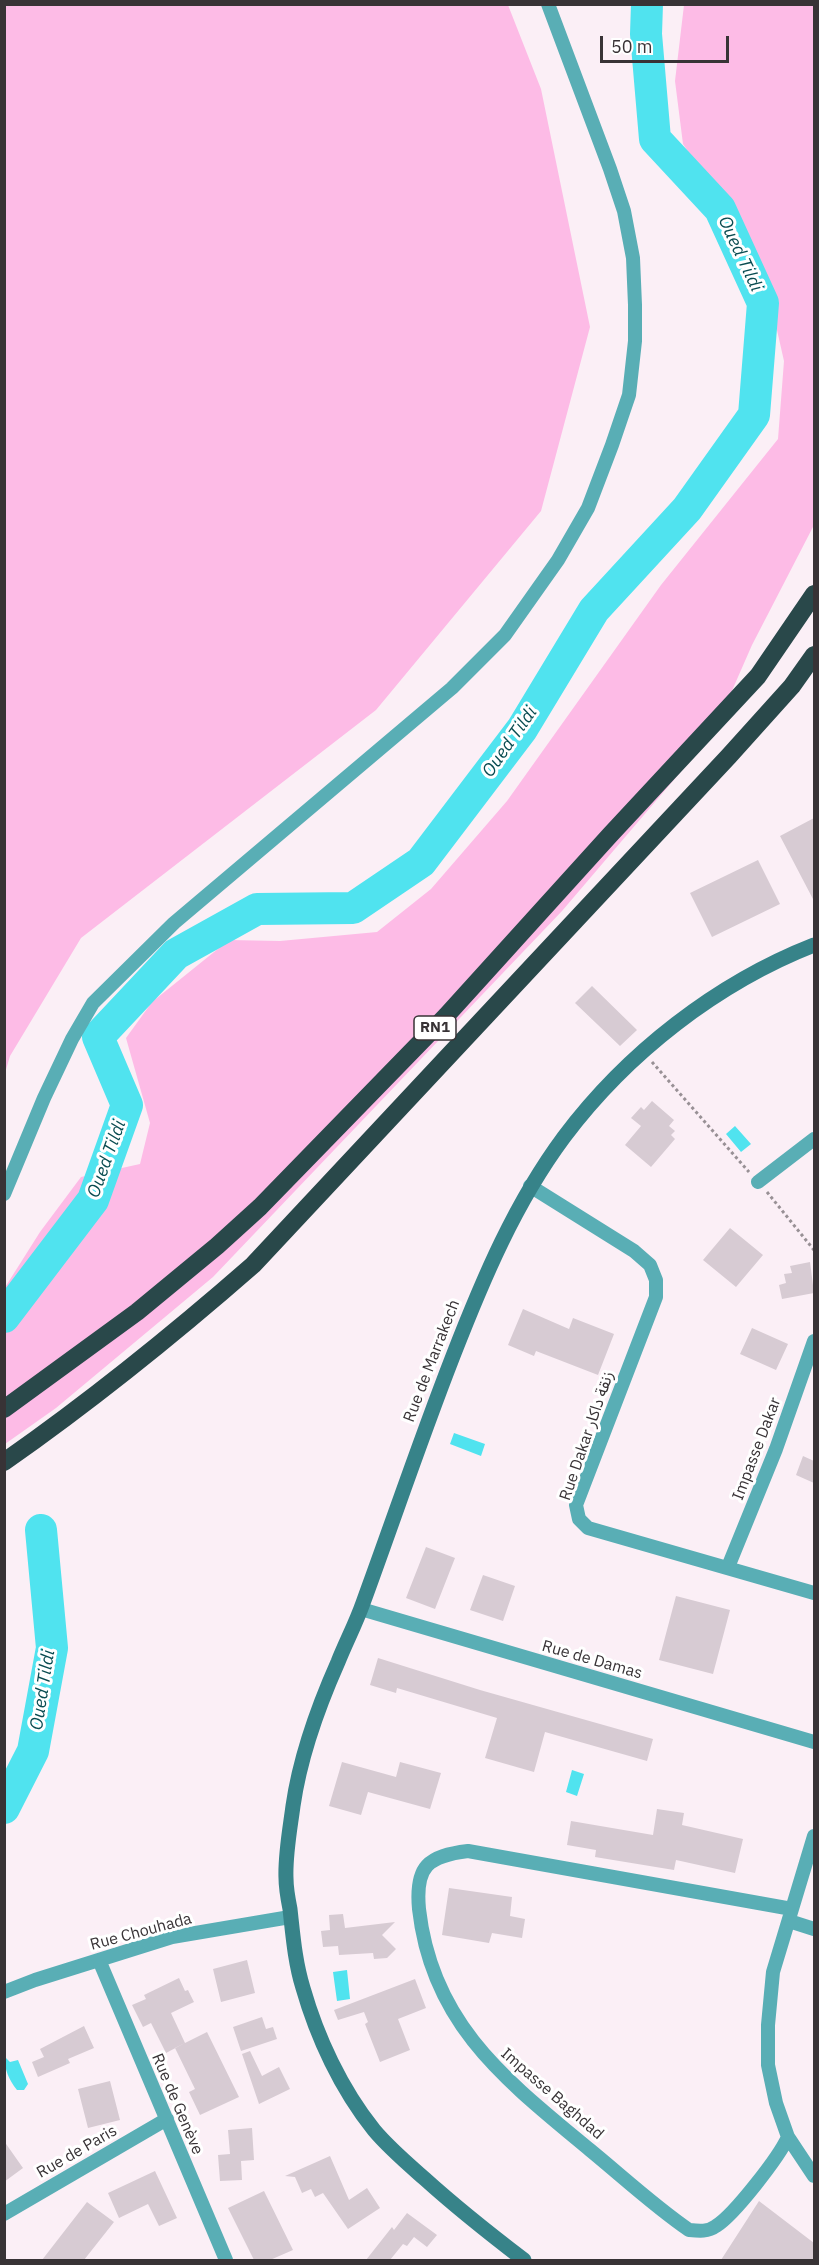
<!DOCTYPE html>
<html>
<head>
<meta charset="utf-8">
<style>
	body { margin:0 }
	#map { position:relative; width:819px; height:2265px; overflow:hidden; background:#fbeff6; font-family:"IBM Plex Sans",sans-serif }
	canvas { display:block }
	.frame { position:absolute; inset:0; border:6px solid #383336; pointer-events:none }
	.scale { position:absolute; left:600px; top:36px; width:129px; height:27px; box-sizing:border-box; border:3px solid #383336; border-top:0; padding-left:8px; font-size:18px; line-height:21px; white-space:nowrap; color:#383336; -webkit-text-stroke:4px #fff; paint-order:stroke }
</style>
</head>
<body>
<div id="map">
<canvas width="819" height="2265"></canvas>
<div class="frame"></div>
<div class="scale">50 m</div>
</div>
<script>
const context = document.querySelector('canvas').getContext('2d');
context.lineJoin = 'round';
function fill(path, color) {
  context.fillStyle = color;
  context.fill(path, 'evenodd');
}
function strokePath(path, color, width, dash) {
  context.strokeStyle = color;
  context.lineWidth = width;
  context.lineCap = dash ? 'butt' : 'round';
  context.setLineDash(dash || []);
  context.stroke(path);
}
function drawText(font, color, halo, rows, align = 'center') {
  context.font = font + ' "IBM Plex Sans","Noto Sans Arabic",sans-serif';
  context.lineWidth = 6;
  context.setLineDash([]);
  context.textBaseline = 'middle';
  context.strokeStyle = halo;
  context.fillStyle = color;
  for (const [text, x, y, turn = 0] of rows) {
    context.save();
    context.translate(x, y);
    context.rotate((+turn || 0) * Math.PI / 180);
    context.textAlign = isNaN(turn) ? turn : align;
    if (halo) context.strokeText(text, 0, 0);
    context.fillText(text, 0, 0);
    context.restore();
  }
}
const green = new Path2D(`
	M5 4 508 5 541 89 590 327 541 511 376 710 81 938 10 1056 5 1073Z
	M684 5H814V525L752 645 713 734 562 911 213 1277 56 1408 5 1444 4 1289 40 1232 81 1177 140 1164 150 1123 126 1038 152 1002 229 940 280 941 377 932 431 889 507 801 661 585 778 439 784 361 762 264 683 144 675 81Z`);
const water = new Path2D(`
	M735 1126 751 1144 741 1152 726 1134Z
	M454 1433 485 1444 481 1456 450 1444Z
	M572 1770 584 1774 577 1796 566 1792Z
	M347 1970 350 1999 337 2001 333 1972Z
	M5 2057 10 2062 18 2060 28 2084 24 2090H17C9 2080 4 2069 5 2057Z`);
const river = new Path2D(`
	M4 1317 93 1200 127 1105 98 1037 176 954 257 909 353 908 421 862 522 729 594 610 687 509 754 415 763 303 720 209 655 139 646 34 647 4
	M4 1808 33 1751 52 1648 41 1530`);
const building = new Path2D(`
	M814 818V901L780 836Z
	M758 860 780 904 712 937 690 893Z
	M592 986 637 1030 620 1046 575 1003Z
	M652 1101 674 1120 669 1126 675 1131 671 1135 675 1139 651 1167 625 1145 641 1126 631 1118 641 1107 644 1110Z
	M730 1228 763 1255 736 1287 703 1260Z
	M810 1262 814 1293 782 1299 779 1285 786 1283 784 1274 792 1273 790 1266Z
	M523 1309 569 1329 573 1318 614 1334 598 1375 536 1351 534 1356 508 1345Z
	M752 1328 788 1344 776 1370 740 1354Z
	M803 1456 814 1461V1483L796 1475Z
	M426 1547 455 1558 435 1609 406 1598Z
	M483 1575 515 1586 503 1621 470 1610Z
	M676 1596 730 1610 713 1674 659 1660Z
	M378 1658 480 1690 653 1739 647 1761 545 1732 534 1772 485 1758 497 1718 397 1688 396 1693 370 1685Z
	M342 1762 396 1777 400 1762 441 1773 430 1809 368 1792 361 1815 329 1806Z
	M657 1809 684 1813 682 1825 743 1839 735 1873 676 1860 674 1870 595 1857 596 1850 567 1845 571 1821 653 1835Z
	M449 1888 512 1897 510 1916 525 1919 522 1938 492 1933 489 1943 442 1935Z
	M343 1914 345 1928 395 1922 382 1935 396 1949 387 1958 374 1959 373 1953 339 1955 338 1946 323 1947 321 1931 330 1930 329 1915Z
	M247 1960 255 1993 221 2002 213 1969Z
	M179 1978 185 1991 188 1990 194 2002 171 2013 185 2043 166 2053 151 2023 143 2027 132 2005 146 1999 144 1995Z
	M415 1979 426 2008 398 2019 410 2050 380 2062 365 2024 368 2022 364 2012 338 2020 334 2010Z
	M262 2017 266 2029 273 2027 277 2039 241 2051 233 2027Z
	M84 2026 94 2048 68 2059 70 2063 38 2077 32 2062 44 2057 40 2049Z
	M207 2032 239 2097 200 2115 189 2092 195 2089 175 2048Z
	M250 2051 262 2076 279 2067 290 2089 259 2104 242 2054Z
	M110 2081 120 2120 88 2128 78 2089Z
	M252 2128 254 2160 241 2161 242 2180 220 2181 218 2155 230 2154 228 2130Z
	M4 2141 23 2168 4 2182Z
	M330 2156 349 2200 367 2188 380 2208 348 2229 323 2193 315 2197 311 2189 302 2193 295 2177 285 2176Z
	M155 2171 177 2218 159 2226 148 2204 119 2218 108 2193Z
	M264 2191 293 2250 270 2260H254L228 2208Z
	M759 2201 814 2243V2260H721Z
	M87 2202 114 2222 84 2260H42Z
	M407 2213 437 2235 427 2247 414 2237 407 2246 403 2244 390 2260H366L392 2227 394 2230Z`);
const path = new Path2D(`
	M652 1062 749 1172
	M767 1192 814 1250`);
const street = new Path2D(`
	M758 1182 814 1139
	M530 1186 634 1251 650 1265 656 1280V1297L576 1505 579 1519 588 1528 814 1593
	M4 1194 44 1098 72 1039 93 1003 174 923 452 688 505 635 558 560 588 508 612 445 629 395 635 341V305L633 258 624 211 610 169 548 4
	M728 1567 776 1449 814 1341
	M361 1609 814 1742
	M814 1836 773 1972 768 2025V2065L776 2103 788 2137 814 2176
	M789 1921 814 1929
	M99 1960 226 2260
	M4 1992 35 1980 172 1937 290 1917
	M788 2137C779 2157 734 2215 716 2226 708 2232 699 2231 689 2230 654 2206 623 2177 590 2150 507 2081 432 2025 419 1909 415 1866 428 1856 468 1851L792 1909
	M4 2214 167 2119`);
const secondary = new Path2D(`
	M524 2260C490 2234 457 2208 425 2179 408 2164 389 2148 374 2130 341 2089 317 2037 303 1988 295 1962 293 1936 290 1909 288 1899 286 1888 286 1878 285 1855 290 1829 293 1806 300 1757 318 1707 338 1662 346 1642 356 1623 363 1603 393 1521 421 1438 453 1356 483 1279 515 1203 564 1137 627 1053 717 983 814 945`);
const highway = new Path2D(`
	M4 1409 137 1312 217 1246 260 1207 446 1016 610 835 758 676 814 594
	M4 1462C91 1401 173 1335 253 1265L729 756 792 686 814 655`);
const shields = [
	[435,1028,42]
];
const shieldNames = [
	["RN1",435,1028]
];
const streetNames = [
	["Rue de Marrakech",432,1361,-69],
	["Rue Dakar زنقة داكار",587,1436,-71],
	["Impasse Dakar",757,1449,-69],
	["Rue de Damas",592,1660,16],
	["Rue Chouhada",141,1932,-15],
	["Impasse Baghdad",552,2094,41],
	["Rue de Genève",177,2104,67],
	["Rue de Paris",77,2152,-30]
];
const waterNames = [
	["Oued Tildi",740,254,65],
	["Oued Tildi",510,742,-55],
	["Oued Tildi",107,1159,-70],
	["Oued Tildi",43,1690,-81]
];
fill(green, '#fdbbe6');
fill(water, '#50e3ef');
strokePath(river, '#50e3ef', 32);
fill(building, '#d7cbd3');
strokePath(path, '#989095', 3, [3, 3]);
strokePath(street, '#59aeb5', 14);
strokePath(secondary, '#378389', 15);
strokePath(highway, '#29484a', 18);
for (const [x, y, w] of shields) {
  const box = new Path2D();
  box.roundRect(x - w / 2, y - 12, w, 24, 4.5);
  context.fillStyle = '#fff';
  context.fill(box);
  strokePath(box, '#383336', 1.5);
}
drawText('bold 15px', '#383336', null, shieldNames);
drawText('16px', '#383336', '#fff', streetNames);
drawText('italic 18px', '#094c51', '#fff', waterNames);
</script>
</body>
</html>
